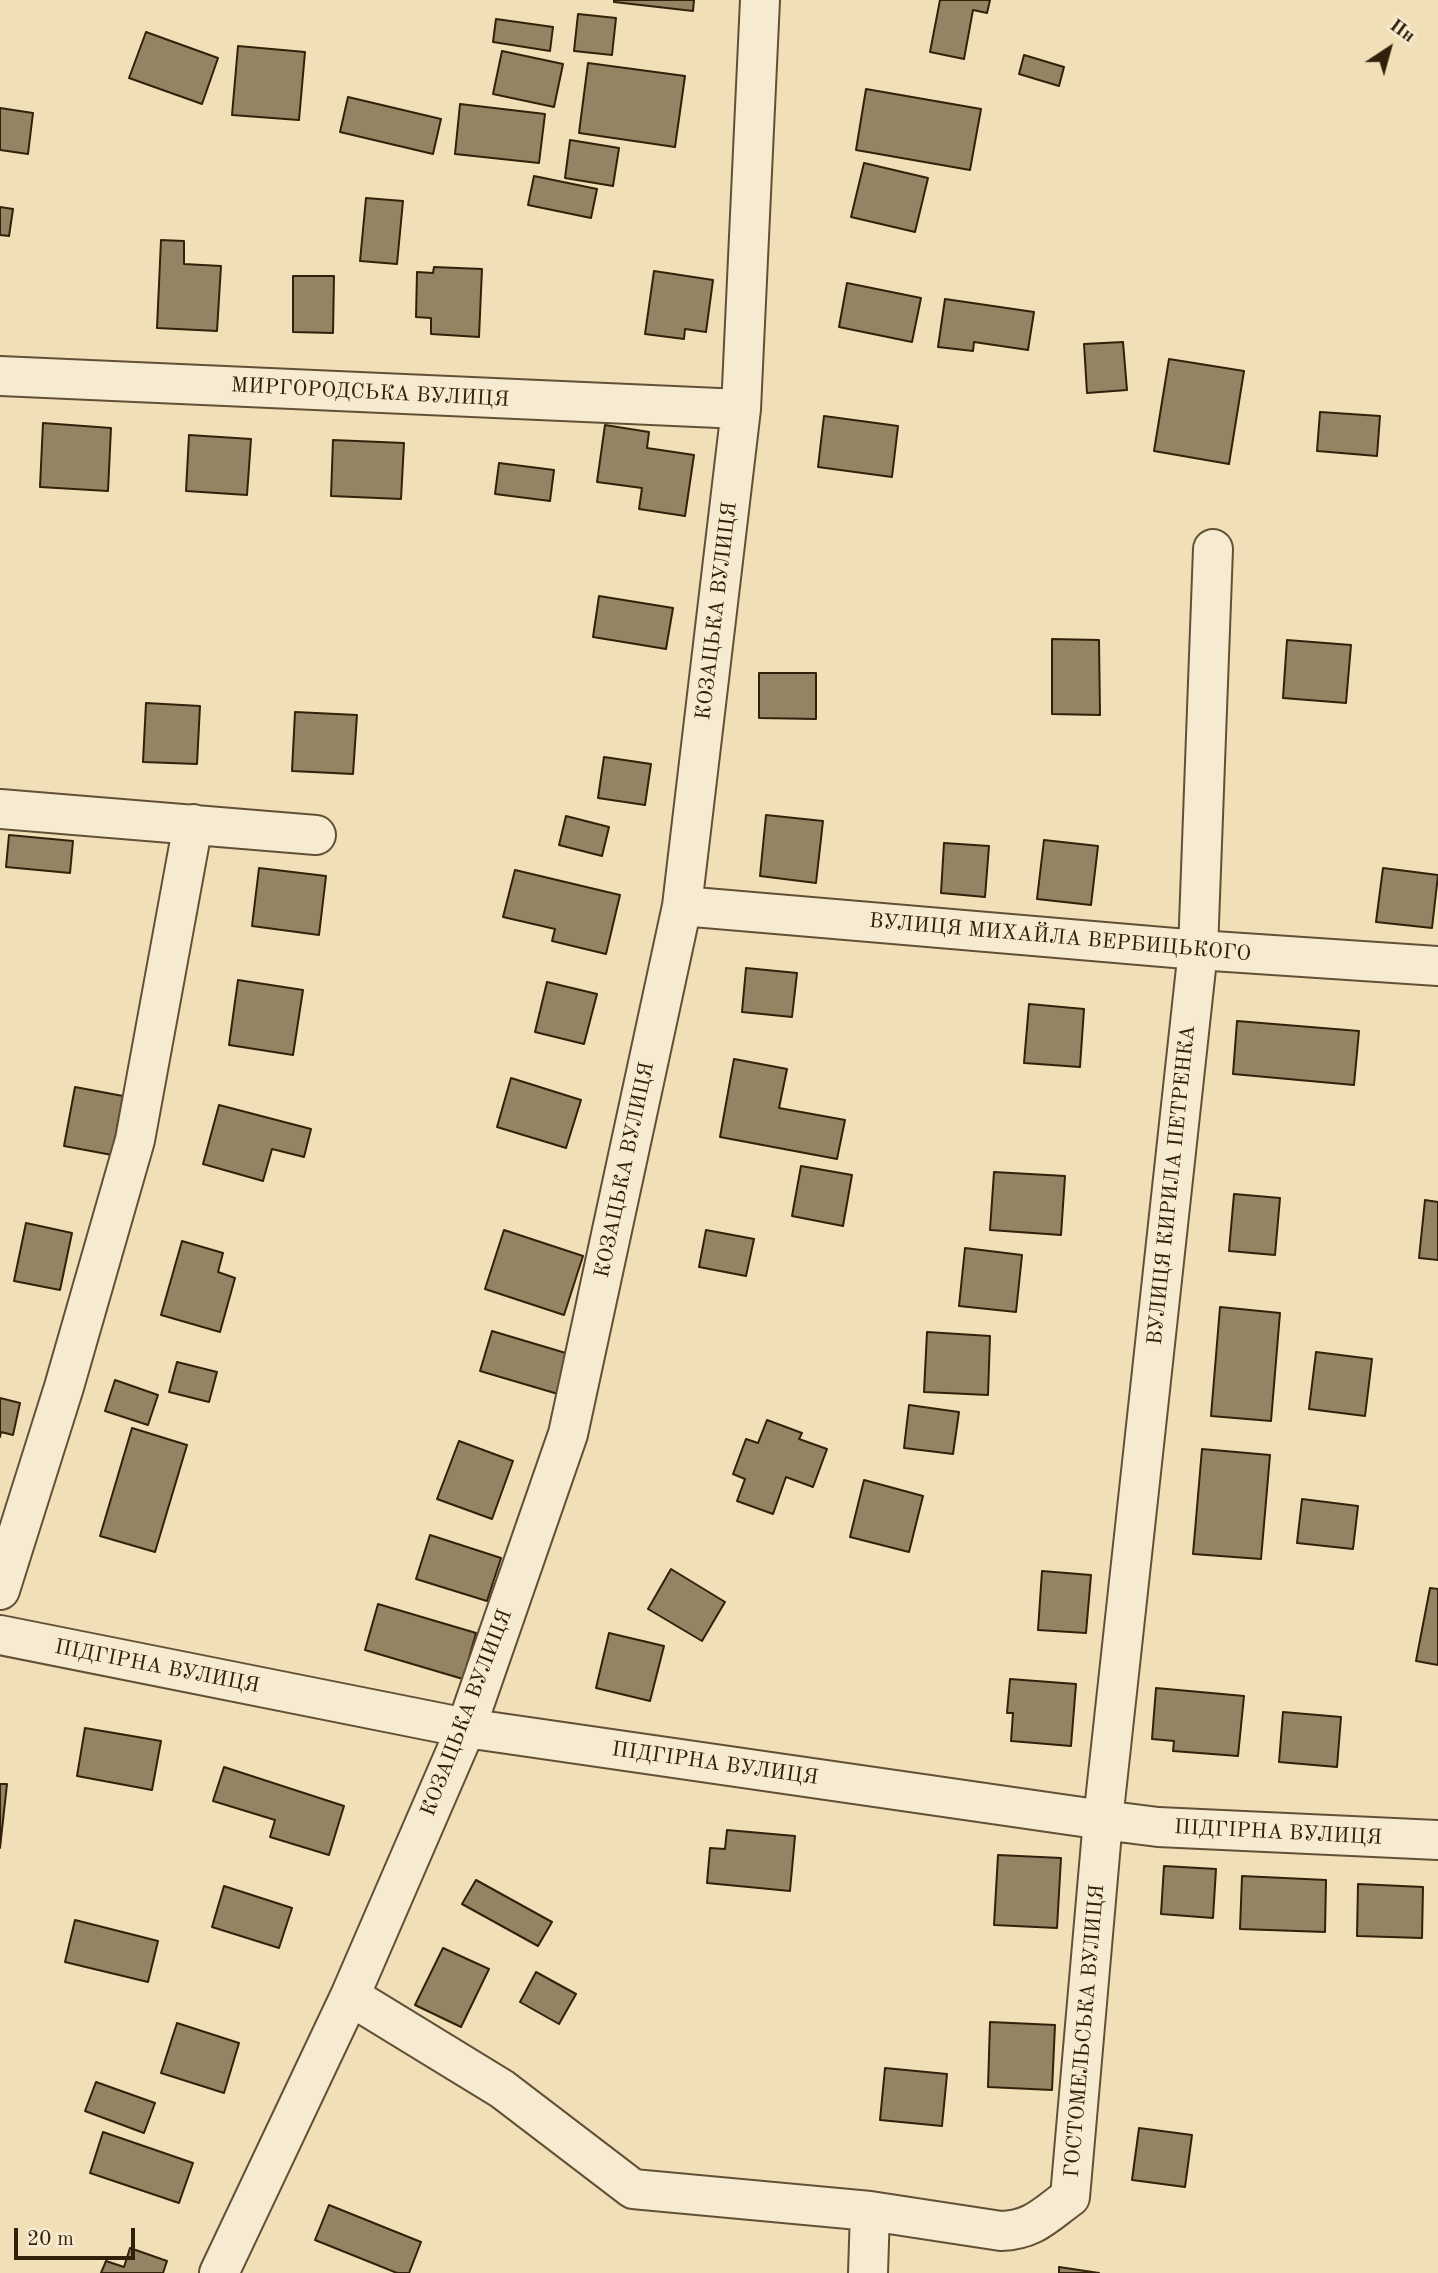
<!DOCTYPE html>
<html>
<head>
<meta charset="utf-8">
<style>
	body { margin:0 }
	#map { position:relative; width:1438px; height:2273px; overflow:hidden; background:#f1dfb8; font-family:"Old Standard TT",serif }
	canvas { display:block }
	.north { position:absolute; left:1354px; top:14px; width:70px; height:70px; -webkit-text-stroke:5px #f6ead1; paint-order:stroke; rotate:36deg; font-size:19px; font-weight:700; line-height:28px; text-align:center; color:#32210a }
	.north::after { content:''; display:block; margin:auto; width:24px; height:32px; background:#32210a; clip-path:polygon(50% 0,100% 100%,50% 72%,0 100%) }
	.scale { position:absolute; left:14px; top:2228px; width:121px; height:32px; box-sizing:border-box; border:4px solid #32210a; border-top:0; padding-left:9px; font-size:21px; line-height:24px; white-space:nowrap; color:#32210a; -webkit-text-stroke:5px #f6ead1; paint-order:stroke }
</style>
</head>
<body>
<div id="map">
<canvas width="1438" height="2273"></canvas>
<div class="north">Пн</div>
<div class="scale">20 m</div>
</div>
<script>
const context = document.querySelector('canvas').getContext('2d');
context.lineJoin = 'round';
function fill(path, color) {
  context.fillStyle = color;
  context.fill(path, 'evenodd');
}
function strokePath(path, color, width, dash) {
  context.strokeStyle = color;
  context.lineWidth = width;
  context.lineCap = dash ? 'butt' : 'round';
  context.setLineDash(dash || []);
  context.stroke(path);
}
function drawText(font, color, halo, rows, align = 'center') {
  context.font = font + ' "Old Standard TT",serif';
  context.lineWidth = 6;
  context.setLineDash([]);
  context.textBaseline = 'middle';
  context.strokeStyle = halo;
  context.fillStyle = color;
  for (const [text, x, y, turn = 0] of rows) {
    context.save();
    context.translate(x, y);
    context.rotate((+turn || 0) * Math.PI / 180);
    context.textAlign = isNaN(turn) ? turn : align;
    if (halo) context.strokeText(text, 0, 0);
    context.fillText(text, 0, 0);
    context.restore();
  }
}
const building = new Path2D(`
	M614 0H694L693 11 614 2Z
	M940 0H990L987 13 973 10 964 59 930 52Z
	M578 14 616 18 612 55 574 51Z
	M496 19 553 27 550 51 493 42Z
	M146 32 218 58 202 104 129 78Z
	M238 46 305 52 299 120 232 115Z
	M502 51 563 64 554 107 493 94Z
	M1024 55 1064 67 1059 86 1019 74Z
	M588 63 685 76 675 147 579 133Z
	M866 89 981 109 970 170 856 150Z
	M348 97 441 119 433 154 340 132Z
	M460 104 545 114 539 163 455 154Z
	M0 108 33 113 28 154 0 150Z
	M570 140 619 148 613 186 565 178Z
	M864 163 928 178 915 232 851 217Z
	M534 176 597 189 591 218 528 205Z
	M366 198 403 201 397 264 360 261Z
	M0 207 13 209 9 236 0 235Z
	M161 240 184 241V264L221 266 217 331 157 328Z
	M434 267 482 269 479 337 431 334V318L416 317 417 272 433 273Z
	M654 271 713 280 706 332 685 329 684 339 645 334Z
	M293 276H334L333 333 293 332Z
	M847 283 921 298 912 342 839 327Z
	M945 299 1034 312 1028 350 974 342 973 351 938 347Z
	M1123 342 1127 390 1087 393 1084 344Z
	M1169 359 1244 371 1229 464 1154 451Z
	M1320 412 1380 416 1377 456 1317 451Z
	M824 416 898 426 892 477 818 467Z
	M43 423 111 428 108 491 40 487Z
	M605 425 649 432 647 448 694 455 685 516 639 509 642 488 597 482Z
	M189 435 251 439 247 495 186 491Z
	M333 440 404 443 401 499 331 496Z
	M499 463 554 470 550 501 495 494Z
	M599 596 673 608 666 649 593 637Z
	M1052 639 1099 640 1100 715 1052 714Z
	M1287 640 1351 645 1346 703 1283 698Z
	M759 673H816V719L759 718Z
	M146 703 200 706 197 764 143 762Z
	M295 712 357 715 353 774 292 771Z
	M604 757 651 764 645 805 598 798Z
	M766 815 823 821 816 883 760 876Z
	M566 816 609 827 602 856 559 845Z
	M9 835 73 841 70 873 6 867Z
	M1044 840 1098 846 1091 905 1037 899Z
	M944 843 989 846 985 897 941 893Z
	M259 868 326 876 319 935 252 926Z
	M1383 868 1438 875 1432 928 1376 922Z
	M515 870 620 895 606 954 552 941 555 929 503 917Z
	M746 968 797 973 792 1017 742 1012Z
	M238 980 303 990 293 1055 229 1045Z
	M547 982 597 994 584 1044 535 1032Z
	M1029 1004 1084 1009 1080 1067 1024 1063Z
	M1237 1021 1359 1031 1354 1085 1233 1074Z
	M734 1059 787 1069 779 1108 845 1120 837 1159 720 1137Z
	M511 1078 581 1100 566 1148 497 1127Z
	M75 1087 123 1096 112 1155 64 1146Z
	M219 1105 311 1129 304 1157 272 1149 263 1181 203 1164Z
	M801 1166 852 1175 843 1226 792 1216Z
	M994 1172 1065 1176 1061 1235 990 1230Z
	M1234 1194 1280 1198 1275 1255 1229 1251Z
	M1425 1200 1438 1202V1260L1419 1258Z
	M26 1223 72 1233 60 1290 14 1281Z
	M504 1230 583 1256 564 1315 485 1289Z
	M706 1230 754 1239 746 1276 699 1267Z
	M182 1241 223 1253 218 1272 235 1278 220 1332 161 1315Z
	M965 1248 1022 1255 1016 1312 959 1306Z
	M1220 1307 1280 1313 1271 1421 1211 1416Z
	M492 1331 569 1354 558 1394 480 1371Z
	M927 1332 990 1336 988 1395 924 1392Z
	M1316 1352 1372 1359 1365 1416 1309 1409Z
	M177 1362 217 1372 209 1402 169 1392Z
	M115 1380 158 1395 148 1425 105 1411Z
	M0 1398 20 1403 13 1435 1 1432 0 1437Z
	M909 1405 959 1412 953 1454 904 1448Z
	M767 1420 802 1433 799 1439 827 1449 813 1487 786 1477 773 1514 737 1501 745 1479 733 1474 746 1439 758 1443Z
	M132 1428 187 1445 155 1552 100 1536Z
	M459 1441 513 1461 492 1519 437 1499Z
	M1202 1449 1270 1455 1261 1559 1193 1554Z
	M864 1480 923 1496 909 1552 850 1537Z
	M1302 1499 1358 1506 1353 1549 1297 1543Z
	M430 1535 501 1558 487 1601 416 1579Z
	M671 1569 725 1602 702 1641 648 1609Z
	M1042 1571 1091 1575 1086 1633 1038 1630Z
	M1430 1588 1438 1589V1665L1416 1661Z
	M378 1604 476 1633 463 1679 365 1650Z
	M609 1633 664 1646 650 1701 596 1688Z
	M1010 1679 1076 1684 1071 1746 1011 1741 1013 1713H1007Z
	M1156 1688 1244 1696 1238 1756 1173 1751 1174 1741 1152 1739Z
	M1283 1712 1341 1717 1337 1767 1279 1762Z
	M85 1728 161 1741 152 1790 77 1776Z
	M224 1767 344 1806 329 1855 270 1837 275 1820 213 1801Z
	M0 1784H7L0 1848Z
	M727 1830 795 1836 790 1891 707 1883 710 1848 725 1849Z
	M998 1855 1061 1858 1057 1928 994 1925Z
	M1164 1866 1216 1869 1213 1918 1161 1914Z
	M1242 1876 1326 1880 1325 1932 1240 1929Z
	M476 1880 552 1922 538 1946 462 1904Z
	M1358 1884 1423 1887 1422 1938 1357 1936Z
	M224 1886 292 1908 279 1948 212 1927Z
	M75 1920 158 1941 148 1982 65 1962Z
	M443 1948 489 1969 461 2027 415 2005Z
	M536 1972 576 1994 559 2024 520 2002Z
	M990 2022 1055 2025 1052 2090 988 2087Z
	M177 2023 239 2043 224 2093 161 2073Z
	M885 2068 947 2074 942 2126 880 2120Z
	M96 2082 155 2103 144 2133 85 2111Z
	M1139 2128 1192 2135 1185 2187 1132 2180Z
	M103 2132 193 2163 179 2203 90 2173Z
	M329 2205 421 2242 409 2273H397L315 2240Z
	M130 2248 167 2261 163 2273H101L106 2261 124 2267Z
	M1059 2267 1099 2273H1059Z`);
const minor = new Path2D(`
	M0 376 741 409
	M0 809 316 835
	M682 906 1198 950 1438 966
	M0 1590 64 1387 135 1140 193 824
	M0 1635 466 1728 1103 1820 1158 1827 1438 1840
	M350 1996 502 2089 633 2189 870 2211 1001 2231C1033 2230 1045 2215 1070 2197L1103 1820 1198 950 1213 549
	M219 2273 350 1996 466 1728 568 1434 682 906 741 409 760 0
	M868 2273 870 2211`);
const streetNames = [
	["МИРГОРОДСЬКА ВУЛИЦЯ",370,393,3],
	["КОЗАЦЬКА ВУЛИЦЯ",717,611,-83],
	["ВУЛИЦЯ МИХАЙЛА ВЕРБИЦЬКОГО",1060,938,5],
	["КОЗАЦЬКА ВУЛИЦЯ",625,1170,-78],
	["ВУЛИЦЯ КИРИЛА ПЕТРЕНКА",1172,1185,-84],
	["ПІДГІРНА ВУЛИЦЯ",157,1667,11],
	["КОЗАЦЬКА ВУЛИЦЯ",467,1713,-69],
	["ПІДГІРНА ВУЛИЦЯ",715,1764,8],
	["ПІДГІРНА ВУЛИЦЯ",1278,1833,3],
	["ГОСТОМЕЛЬСЬКА ВУЛИЦЯ",1085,2031,-85]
];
fill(building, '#958464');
strokePath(building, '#32210a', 2);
strokePath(minor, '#625036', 42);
strokePath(minor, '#f6ead1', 38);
drawText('21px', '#32210a', '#f6ead1', streetNames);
</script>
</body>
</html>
